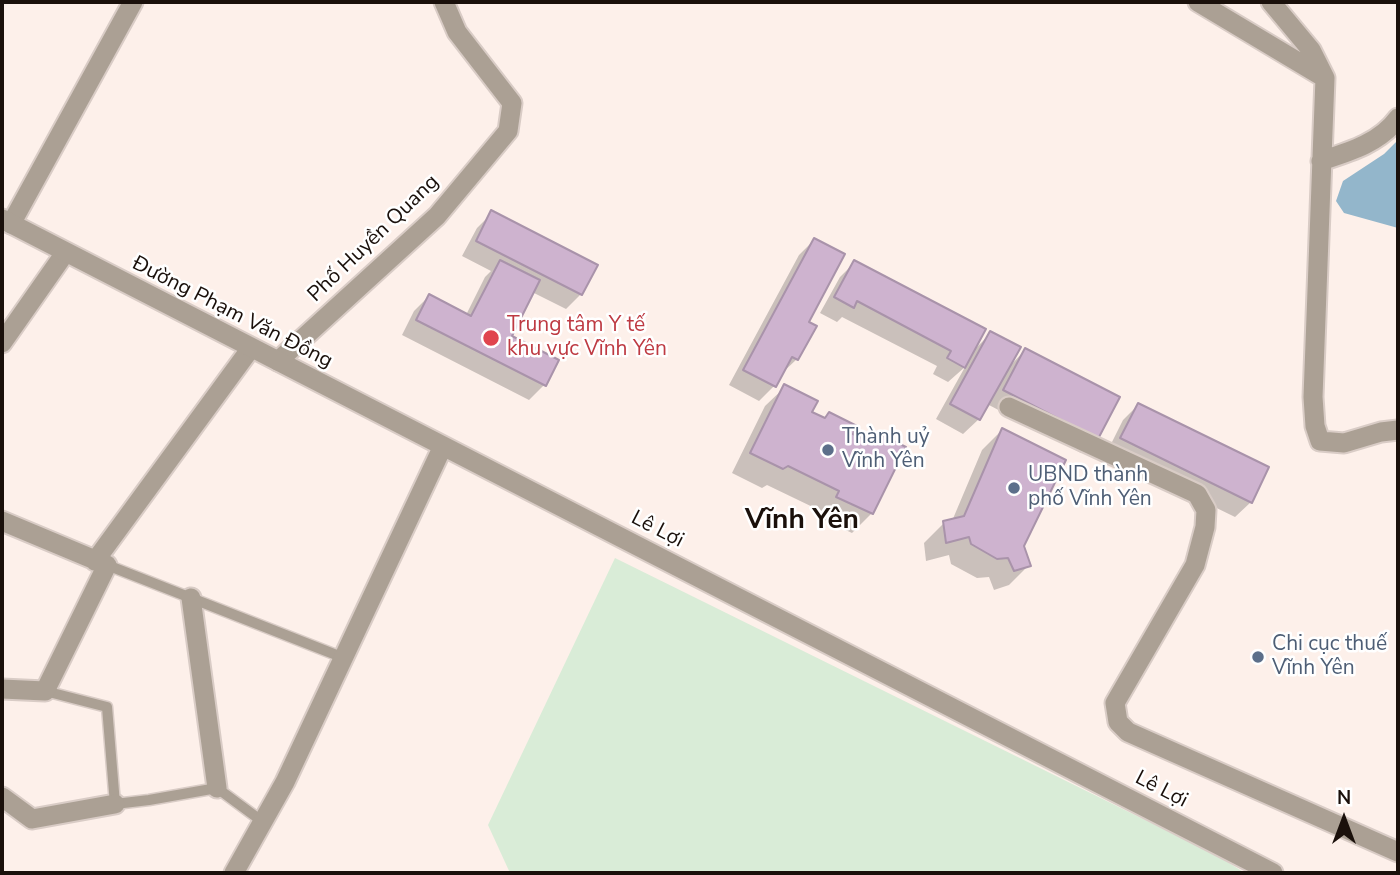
<!DOCTYPE html>
<html>
<head>
<meta charset="utf-8">
<style>
	body { margin:0 }
	#map { position:relative; width:1400px; height:875px; overflow:hidden; background:#fdf0ea; font-family:"Nunito Sans",sans-serif }
	canvas { display:block }
	.frame { position:absolute; inset:0; border:4px solid #1a100b; pointer-events:none }
	.north { position:absolute; left:1309px; top:784px; width:70px; height:70px; -webkit-text-stroke:5px #fff; paint-order:stroke; rotate:0deg; font-size:19px; font-weight:700; line-height:28px; text-align:center; color:#1a100b }
	.north::after { content:''; display:block; margin:auto; width:24px; height:32px; background:#1a100b; clip-path:polygon(50% 0,100% 100%,50% 72%,0 100%) }
</style>
</head>
<body>
<div id="map">
<canvas width="1400" height="875"></canvas>
<div class="frame"></div>
<div class="north">N</div>
</div>
<script>
const context = document.querySelector('canvas').getContext('2d');
context.lineJoin = 'round';
function fill(path, color) {
  context.fillStyle = color;
  context.fill(path, 'evenodd');
}
function strokePath(path, color, width, dash) {
  context.strokeStyle = color;
  context.lineWidth = width;
  context.lineCap = dash ? 'butt' : 'round';
  context.setLineDash(dash || []);
  context.stroke(path);
}
function drawText(font, color, halo, rows, align = 'center') {
  context.font = font + ' "Nunito Sans",sans-serif';
  context.lineWidth = 5;
  context.setLineDash([]);
  context.textBaseline = 'middle';
  context.strokeStyle = halo;
  context.fillStyle = color;
  for (const [text, x, y, turn = 0] of rows) {
    context.save();
    context.translate(x, y);
    context.rotate((+turn || 0) * Math.PI / 180);
    context.textAlign = isNaN(turn) ? turn : align;
    if (halo) context.strokeText(text, 0, 0);
    context.fillText(text, 0, 0);
    context.restore();
  }
}
const green = new Path2D(`
	M615 558 1218 856 1245 873H510L488 825Z`);
const water = new Path2D(`
	M1398 140V228L1344 213 1336 201 1343 181 1384 154Z`);
const shadow = new Path2D(`
	M492 213 581 294 566 309 532 292 509 337 557 361 544 385 529 400 402 335 414 311 429 296 466 315 485 277 491 271 462 256 477 228Z
	M814 240 807 322 797 359 781 374 774 386 759 401 729 385 799 255Z
	M855 262 974 350 991 333 1010 366 1025 350 1096 438 1081 453 987 404 979 419 963 434 936 419 965 367 948 382 933 374 937 366 842 317 837 322 820 313 840 277Z
	M785 387 810 413 823 419 829 414 851 435 865 441 873 433 904 448 872 513 852 533 818 517 821 511 767 485 762 488 732 473 765 406Z
	M1138 405 1251 502 1235 517 1106 454 1123 420Z
	M1002 430 1023 546 1029 565 1009 585 994 590 989 577 977 578 951 564 949 555 926 561 924 543 944 523 952 521 982 450Z`);
const building = new Path2D(`
	M491 210 598 265 582 295 476 241Z
	M814 238 845 254 809 322 817 326 798 360 792 357 776 387 743 370Z
	M500 260 540 280 512 336 559 360 546 386 416 320 429 294 471 316Z
	M854 260 986 329 965 368 947 358 951 351 857 301 854 308 834 297Z
	M990 331 1021 347 980 420 950 404Z
	M1025 348 1120 397 1098 439 1003 390Z
	M784 384 818 401 812 412 825 418 829 412 857 426 853 434 868 441 873 431 906 447 873 514 836 497 839 491 788 466 783 469 750 453Z
	M1138 403 1269 467 1252 503 1120 438Z
	M1002 428 1066 460 1024 546 1031 566 1014 571 1008 558 997 559 971 544 969 537 946 543 943 521 964 516Z`);
const service = new Path2D(`
	M107 565 344 658
	M45 691 107 707 115 804 149 800 217 788 263 822`);
const minor = new Path2D(`
	M1198 2 1325 78
	M1271 2 1311 50 1325 78 1313 397 1315 426 1320 441 1344 443 1381 432 1398 430
	M1321 161C1349 152 1380 143 1398 118
	M11 224 133 2
	M2 343 65 253
	M278 361 437 216 508 131 512 103 457 32 444 2
	M1009 407 1197 494 1206 510 1205 527 1195 565 1115 703 1118 722 1128 732 1398 852
	M2 521 107 565 45 691 2 689
	M95 561 251 348
	M191 598 217 788
	M2 797 32 819 115 804`);
const tertiary = new Path2D(`
	M2 219 1273 873
	M234 873 285 782 443 446`);
const markers = [
	[491,338,9,"#e0444e"],
	[828,450,7,"#5c6f8a"],
	[1014,488,7,"#5c6f8a"],
	[1258,657,7,"#5c6f8a"]
];
const streetNames = [
	["Phố Huyền Quang",374,239,-44],
	["Đường Phạm Văn Đồng",232,313,27],
	["Lê Lợi",657,530,27],
	["Lê Lợi",1161,790,27]
];
const healthNames = [
	["Trung tâm Y tế",507,326],
	["khu vực Vĩnh Yên",507,350]
];
const serviceNames = [
	["Thành uỷ",842,438],
	["Vĩnh Yên",842,462],
	["UBND thành",1028,476],
	["phố Vĩnh Yên",1028,500],
	["Chi cục thuế",1272,645],
	["Vĩnh Yên",1272,669]
];
const districtNames = [
	["Vĩnh Yên",802,521]
];
fill(green, '#d9ecd7');
fill(water, '#93b6cb');
fill(shadow, '#0003');
fill(building, '#ceb3cf');
strokePath(building, '#a993aa', 2);
strokePath(service, '#d9ccc6', 13);
strokePath(minor, '#d9ccc6', 23);
strokePath(tertiary, '#d9ccc6', 23);
strokePath(service, '#aba094', 10);
strokePath(minor, '#aba094', 19);
strokePath(tertiary, '#aba094', 19);
for (const [x, y, r, color] of markers) {
  const dot = new Path2D();
  dot.arc(x, y, r, 0, 2 * Math.PI);
  context.fillStyle = color;
  context.fill(dot);
  strokePath(dot, '#fff', 2.5);
}
drawText('21px', '#1a100b', '#fff', streetNames);
drawText('21px', '#be3a42', '#fff', healthNames, 'left');
drawText('21px', '#4e5e75', '#fff', serviceNames, 'left');
drawText('bold 28px', '#1a100b', '#fff', districtNames);
</script>
</body>
</html>
